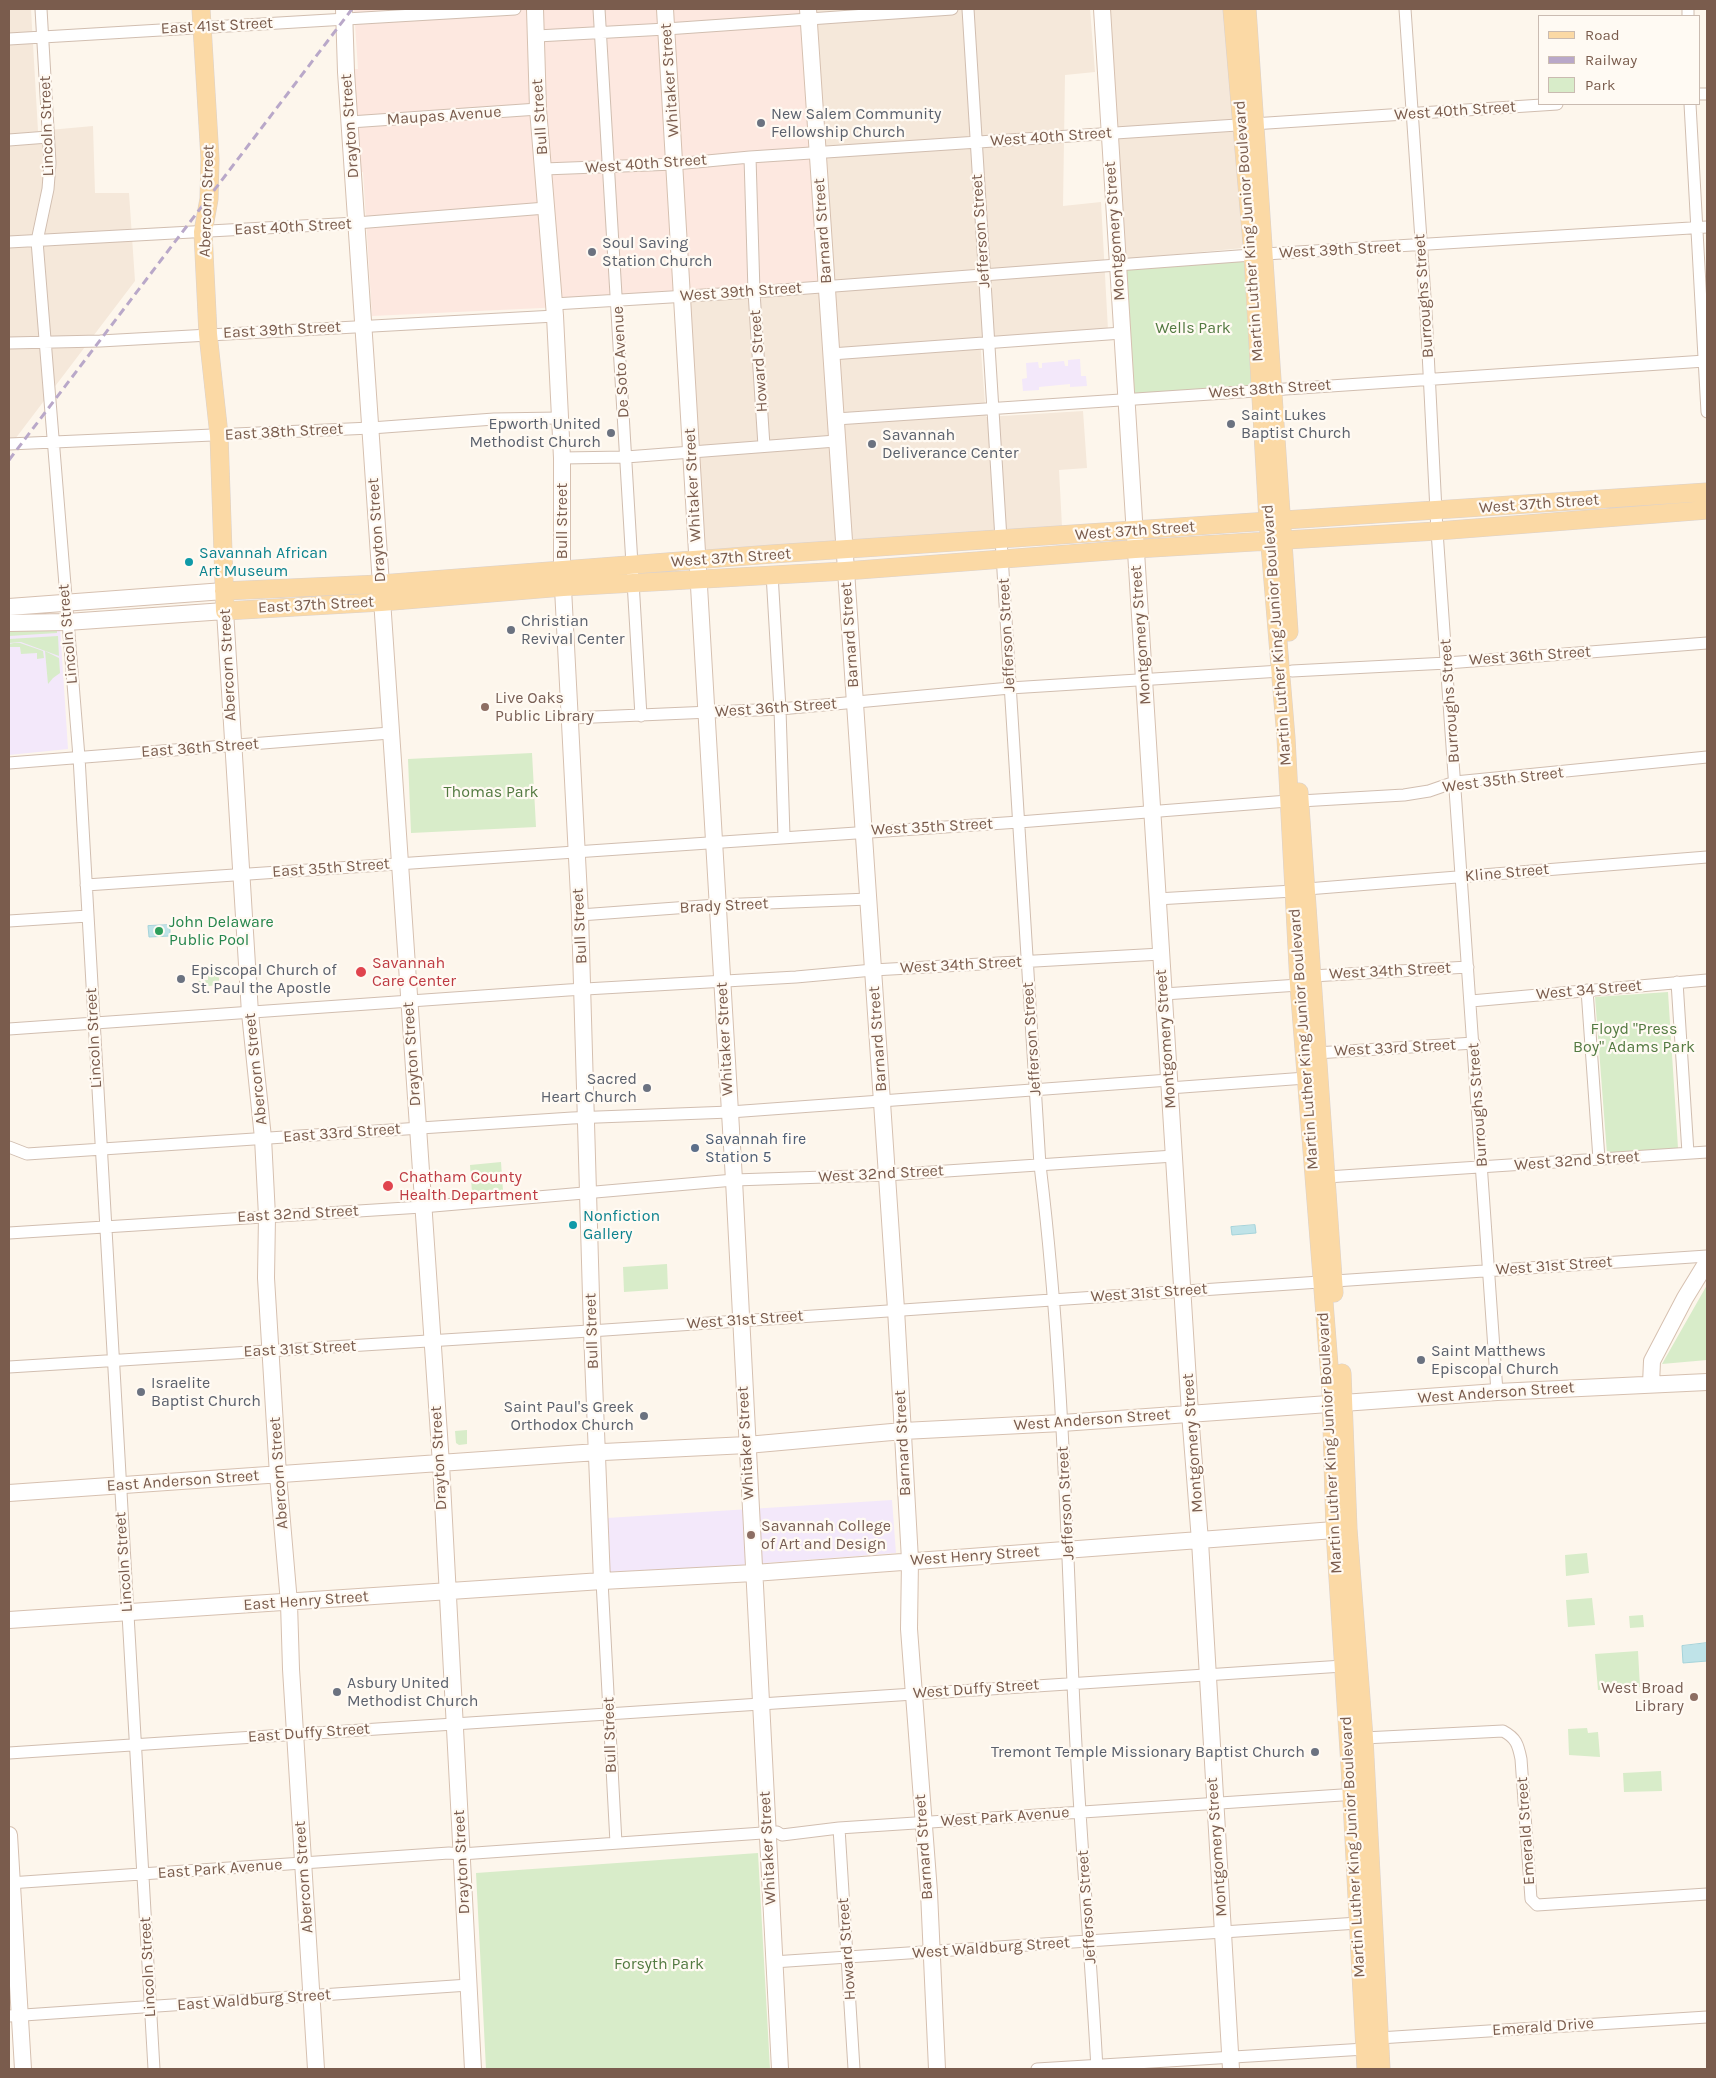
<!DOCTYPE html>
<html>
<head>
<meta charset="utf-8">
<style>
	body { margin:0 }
	#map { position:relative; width:1716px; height:2078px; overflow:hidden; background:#fdf6ec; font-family:Karla,sans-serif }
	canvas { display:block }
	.frame { position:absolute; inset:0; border:10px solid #7a5c4d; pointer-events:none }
	.legend { position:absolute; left:1538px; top:15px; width:162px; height:90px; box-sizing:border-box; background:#fffaf3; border:1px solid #cabbb1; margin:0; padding:6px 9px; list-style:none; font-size:15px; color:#7a5c4d }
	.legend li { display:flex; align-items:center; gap:10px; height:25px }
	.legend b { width:25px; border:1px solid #cabbb1 }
</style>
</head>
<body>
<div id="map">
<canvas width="1716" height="2078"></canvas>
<div class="frame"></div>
<ul class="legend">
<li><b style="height:6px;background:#fbd9a5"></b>Road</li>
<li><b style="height:6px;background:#b9a8c9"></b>Railway</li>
<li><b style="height:14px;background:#d8ecc9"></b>Park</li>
</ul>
</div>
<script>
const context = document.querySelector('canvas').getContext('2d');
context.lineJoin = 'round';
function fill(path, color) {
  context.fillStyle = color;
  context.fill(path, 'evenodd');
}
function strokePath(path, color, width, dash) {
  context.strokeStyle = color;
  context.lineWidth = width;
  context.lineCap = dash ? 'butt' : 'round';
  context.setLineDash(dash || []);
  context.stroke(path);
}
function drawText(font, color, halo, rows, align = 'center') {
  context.font = font + ' Karla,sans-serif';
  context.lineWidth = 4.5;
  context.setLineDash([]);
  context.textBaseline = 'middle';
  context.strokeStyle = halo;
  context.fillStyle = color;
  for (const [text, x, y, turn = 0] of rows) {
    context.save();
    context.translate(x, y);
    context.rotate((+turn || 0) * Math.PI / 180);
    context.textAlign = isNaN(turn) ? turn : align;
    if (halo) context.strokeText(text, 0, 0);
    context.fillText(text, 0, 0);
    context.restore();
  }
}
const residential = new Path2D(`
	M9 9H31L38 131 93 126 95 193H129L135 281 9 447Z
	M674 9H1090L1095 72 1065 75 1063 206 1101 202 1108 330 980 338 986 417 1083 411 1087 468 1059 470 1062 527 704 553Z
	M1109 9H1236L1254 247 1126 259Z`);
const commercial = new Path2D(`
	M354 9H803L828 286 542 308 372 316 363 172H359L354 69H358Z`);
const education = new Path2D(`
	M1080 359 1081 376H1086L1087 386 1070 387V384L1039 387V390L1023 391 1022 379 1027 378 1026 363 1038 362 1039 368H1042V363L1064 361 1065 366H1068V360Z
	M60 626 68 749 9 755V631Z
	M892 1500 896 1553 610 1575 607 1518Z`);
const green = new Path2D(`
	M1257 260 1265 387 1129 396 1121 269Z
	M57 627V633L9 636V631Z
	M58 636 59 656 21 642 9 643V639Z
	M14 643H20L43 651 44 658 37 659V653L21 654 20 647H9V644Z
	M45 651 59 658 60 673 53 678 48 684Z
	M532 753 536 827 411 833 408 759Z
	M219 975V985L198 987 197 981 208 980V976Z
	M1668 992 1678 1148 1607 1154 1595 997Z
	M501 1162 503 1191 472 1193 470 1165Z
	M667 1264 668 1289 624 1292 623 1267Z
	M1707 1285V1360L1662 1364Z
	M467 1430V1444L459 1445 456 1443 455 1431Z
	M1587 1553 1589 1573 1566 1576 1565 1555Z
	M1592 1598 1595 1625 1568 1627 1566 1600Z
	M1643 1615 1644 1627 1630 1628 1629 1616Z
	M1638 1651 1640 1687 1598 1690 1595 1654Z
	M1587 1728 1588 1733 1598 1732 1600 1757 1569 1755 1568 1729Z
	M1661 1771 1662 1791 1624 1792 1623 1773Z
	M758 1853 770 2069H486L476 1873Z`);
const water = new Path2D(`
	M170 925V936L149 937 148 926Z
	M1255 1225 1256 1233 1232 1235 1231 1227Z
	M1707 1643V1661L1683 1663 1682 1646Z`);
const street = new Path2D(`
	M41 9 50 163 48 189 37 241 79 757 154 2069
	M599 9 641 716
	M968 9 1040 1165C1061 1337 1066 1510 1073 1683 1078 1812 1090 1940 1097 2069
	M1405 9 1426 312 1437 531 1497 1392
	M1688 9V16
	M537 36 666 29 952 9
	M9 39 515 9
	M1700 94H1707
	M1690 104 1707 412
	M350 122 538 109
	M9 140 48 137
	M750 157 754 292 764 446
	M544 169 675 164 750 157 1557 104
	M9 242 356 223 546 208
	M554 304 754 292 1265 254 1707 227
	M9 343 100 341 555 316
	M831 354 1122 333
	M836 419 1705 361
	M9 444 371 428 494 419 559 418
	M562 458 626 457 836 441
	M772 574 780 709 784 836
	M1292 671 1447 663 1707 643
	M571 718 780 709 1010 688 1281 671
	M9 763 390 733
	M1300 801 1404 795 1429 791 1455 782 1707 757
	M86 885 1019 822 1288 801
	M1307 889 1707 857
	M1157 899 1293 891
	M580 915 717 905 869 899
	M9 921 88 916
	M1312 976 1468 967
	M1677 982 1688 1153
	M1587 990 1599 1159
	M1164 994 1299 985
	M1471 1001 1707 980
	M9 1029 568 990 796 977 873 970 1161 954
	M1316 1053 1474 1043
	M1169 1088 1306 1078
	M9 1147 27 1154 572 1118 730 1112 1169 1080
	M1327 1177 1707 1152
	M9 1233 422 1207 734 1180 886 1175 1174 1156
	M9 1367 605 1330 1707 1256
	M602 1581 616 1843
	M1364 1738 1503 1731C1516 1738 1518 1744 1521 1759L1531 1899 1537 1905 1707 1894
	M9 1753 1343 1666
	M839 1828 854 2069
	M9 1883 449 1853 461 1854 777 1832 782 1835 839 1828 1357 1794
	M773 1962 1358 1923
	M9 2016 469 1985
	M1379 2038 1707 2017
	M1037 2069 1365 2049`);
const secondary = new Path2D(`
	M344 9 346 72 441 1464 473 2069
	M535 9 538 109 555 316 562 458V569L580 915 592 1331 602 1581
	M665 9 734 1180 780 2069
	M808 9 896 1309 910 1560 909 1629 929 1892 937 2069
	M1102 9 1190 1413 1200 1541 1231 2069
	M9 607 224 591
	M9 623 67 622 225 611 250 1013 263 1138 267 1216 266 1278 278 1475 289 1603 291 1669 316 2069
	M1651 1384 1652 1361 1685 1298 1707 1262
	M9 1493 583 1453 747 1445 903 1431 1062 1423 1497 1392 1707 1382
	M9 1620 602 1581 754 1573 1348 1529
	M9 1835 23 2069`);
const primary = new Path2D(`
	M201 9 210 159 209 199 203 232 208 334 219 435 225 611 381 602 563 587 845 571 1135 549 1437 531 1707 510
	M1232 9 1253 255 1268 521 1286 738 1299 985 1331 1391 1335 1531 1351 1782 1366 2069
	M1247 9 1289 632
	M224 591 380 584 772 554 1707 492
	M1299 792 1334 1293
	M1342 1373 1348 1529 1364 1738 1381 2069`);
const rail = new Path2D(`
	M9 460 352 9`);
const markers = [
	[761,123,5,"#6b7280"],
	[592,252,5,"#6b7280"],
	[1231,424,5,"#6b7280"],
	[611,433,5,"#6b7280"],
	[872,444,5,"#6b7280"],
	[189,562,5,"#0f9aa8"],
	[511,630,5,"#6b7280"],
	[485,707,5,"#8d6e63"],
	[159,931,5,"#2e9e5b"],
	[361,972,6,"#e0444e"],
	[181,979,5,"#6b7280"],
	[647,1088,5,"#6b7280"],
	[695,1148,5,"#5c6f8a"],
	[388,1186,6,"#e0444e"],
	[573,1225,5,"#0f9aa8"],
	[1421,1360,5,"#6b7280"],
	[141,1392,5,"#6b7280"],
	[644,1416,5,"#6b7280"],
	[751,1535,5,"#8d6e63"],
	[337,1692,5,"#6b7280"],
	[1694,1697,5,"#8d6e63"],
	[1315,1752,5,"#6b7280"]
];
const streetNames = [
	["East 41st Street",217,26,-3],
	["Whitaker Street",670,80,-94],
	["West 40th Street",1455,111,-4],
	["Maupas Avenue",444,116,-4],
	["Bull Street",540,117,-94],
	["Lincoln Street",47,126,-92],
	["Drayton Street",350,126,-94],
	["West 40th Street",1051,137,-4],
	["West 40th Street",646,164,-4],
	["Abercorn Street",207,201,-88],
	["East 40th Street",293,227,-3],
	["Barnard Street",823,231,-94],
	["Jefferson Street",981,231,-94],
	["Montgomery Street",1115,231,-94],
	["Martin Luther King Junior Boulevard",1249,231,-94],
	["West 39th Street",1340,250,-3],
	["West 39th Street",741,292,-4],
	["Burroughs Street",1424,296,-94],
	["East 39th Street",282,330,-3],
	["Howard Street",759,361,-94],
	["De Soto Avenue",621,362,-93],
	["West 38th Street",1270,389,-4],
	["East 38th Street",284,432,-3],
	["Whitaker Street",693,485,-93],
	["West 37th Street",1539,504,-4],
	["Bull Street",562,521,-90],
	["Drayton Street",377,530,-94],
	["West 37th Street",1135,531,-4],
	["West 37th Street",731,558,-4],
	["East 37th Street",316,605,-3],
	["Lincoln Street",68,634,-95],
	["Barnard Street",850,635,-94],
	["Jefferson Street",1007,635,-93],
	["Montgomery Street",1141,635,-94],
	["Martin Luther King Junior Boulevard",1277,635,-94],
	["West 36th Street",1530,656,-4],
	["Abercorn Street",228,665,-93],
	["Burroughs Street",1450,701,-94],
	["West 36th Street",776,708,-4],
	["East 36th Street",200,748,-4],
	["West 35th Street",1503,780,-7],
	["West 35th Street",932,827,-3],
	["East 35th Street",331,868,-4],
	["Kline Street",1507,873,-5],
	["Brady Street",724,906,-3],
	["Bull Street",580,926,-93],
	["West 34th Street",961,965,-3],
	["West 34th Street",1390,971,-3],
	["West 34 Street",1589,990,-5],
	["Lincoln Street",94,1038,-93],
	["Whitaker Street",725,1039,-93],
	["Barnard Street",878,1039,-94],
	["Jefferson Street",1032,1039,-94],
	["Montgomery Street",1166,1039,-94],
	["Martin Luther King Junior Boulevard",1304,1039,-94],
	["West 33rd Street",1395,1048,-3],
	["Drayton Street",412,1054,-94],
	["Abercorn Street",256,1069,-96],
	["Burroughs Street",1478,1105,-94],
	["East 33rd Street",342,1133,-4],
	["West 32nd Street",1577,1161,-4],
	["West 32nd Street",881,1174,-3],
	["East 32nd Street",298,1214,-3],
	["West 31st Street",1554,1266,-4],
	["West 31st Street",1149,1293,-4],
	["West 31st Street",745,1320,-4],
	["Bull Street",592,1331,-92],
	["East 31st Street",300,1349,-3],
	["West Anderson Street",1496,1393,-4],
	["West Anderson Street",1092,1420,-4],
	["Whitaker Street",746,1443,-93],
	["Barnard Street",903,1443,-93],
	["Montgomery Street",1193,1443,-94],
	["Martin Luther King Junior Boulevard",1330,1443,-93],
	["Drayton Street",439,1458,-93],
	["Abercorn Street",279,1473,-94],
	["East Anderson Street",183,1481,-4],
	["Jefferson Street",1066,1503,-93],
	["West Henry Street",975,1556,-4],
	["Lincoln Street",124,1562,-94],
	["East Henry Street",306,1601,-4],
	["West Duffy Street",976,1689,-4],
	["East Duffy Street",309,1733,-4],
	["Bull Street",610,1735,-92],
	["West Park Avenue",1005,1817,-4],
	["Emerald Street",1526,1831,-94],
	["Barnard Street",924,1847,-94],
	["Montgomery Street",1217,1847,-94],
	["Martin Luther King Junior Boulevard",1353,1847,-93],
	["Whitaker Street",768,1848,-93],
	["Drayton Street",462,1862,-93],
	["East Park Avenue",220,1869,-4],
	["Abercorn Street",304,1877,-94],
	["Jefferson Street",1087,1907,-94],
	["West Waldburg Street",991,1948,-4],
	["Howard Street",847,1949,-94],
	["Lincoln Street",148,1967,-93],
	["East Waldburg Street",254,2000,-4],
	["Emerald Drive",1543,2027,-4]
];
const worshipNames = [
	["New Salem Community",771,114],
	["Fellowship Church",771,132],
	["Soul Saving",602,243],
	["Station Church",602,261],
	["Saint Lukes",1241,415],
	["Baptist Church",1241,433],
	["Epworth United",601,424,"right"],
	["Methodist Church",601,442,"right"],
	["Savannah",882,435],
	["Deliverance Center",882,453],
	["Christian",521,621],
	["Revival Center",521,639],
	["Episcopal Church of",191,970],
	["St. Paul the Apostle",191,988],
	["Sacred",637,1079,"right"],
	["Heart Church",637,1097,"right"],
	["Saint Matthews",1431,1351],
	["Episcopal Church",1431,1369],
	["Israelite",151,1383],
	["Baptist Church",151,1401],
	["Saint Paul's Greek",634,1407,"right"],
	["Orthodox Church",634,1425,"right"],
	["Asbury United",347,1683],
	["Methodist Church",347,1701],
	["Tremont Temple Missionary Baptist Church",1305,1752,"right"]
];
const parkNames = [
	["Wells Park",1193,328],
	["Thomas Park",491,792],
	["Floyd \"Press",1634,1029],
	["Boy\" Adams Park",1634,1047],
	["Forsyth Park",659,1964]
];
const cultureNames = [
	["Savannah African",199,553],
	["Art Museum",199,571],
	["Nonfiction",583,1216],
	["Gallery",583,1234]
];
const educationNames = [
	["Live Oaks",495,698],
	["Public Library",495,716],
	["Savannah College",761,1526],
	["of Art and Design",761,1544],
	["West Broad",1684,1688,"right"],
	["Library",1684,1706,"right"]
];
const leisureNames = [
	["John Delaware",169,922],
	["Public Pool",169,940]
];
const healthNames = [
	["Savannah",372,963],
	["Care Center",372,981],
	["Chatham County",399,1177],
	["Health Department",399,1195]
];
const serviceNames = [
	["Savannah fire",705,1139],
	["Station 5",705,1157]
];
fill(residential, '#f5e8da');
fill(commercial, '#fde8e0');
fill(education, '#f3e8fa');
fill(green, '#d8ecc9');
fill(water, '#bfe3e8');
strokePath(water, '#a5d3da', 1);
strokePath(street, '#d1beb0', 13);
strokePath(secondary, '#d6c0b0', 18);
strokePath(primary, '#dad1cd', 19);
strokePath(street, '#fff', 11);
strokePath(secondary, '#fff', 16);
strokePath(primary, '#fbd9a5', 18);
strokePath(rail, '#b9a8c9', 3, [8, 5]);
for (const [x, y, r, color] of markers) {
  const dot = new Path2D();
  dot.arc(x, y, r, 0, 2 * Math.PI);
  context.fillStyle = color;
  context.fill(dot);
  strokePath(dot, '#fffaf3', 2);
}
drawText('16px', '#7a5c4d', '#fffaf3', streetNames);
drawText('16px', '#5b616d', '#fffaf3', worshipNames, 'left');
drawText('16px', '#537a41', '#fffaf3', parkNames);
drawText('16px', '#0d838f', '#fffaf3', cultureNames, 'left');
drawText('16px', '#785e54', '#fffaf3', educationNames, 'left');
drawText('16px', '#27864d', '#fffaf3', leisureNames, 'left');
drawText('16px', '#be3a42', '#fffaf3', healthNames, 'left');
drawText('16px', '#4e5e75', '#fffaf3', serviceNames, 'left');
</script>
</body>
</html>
